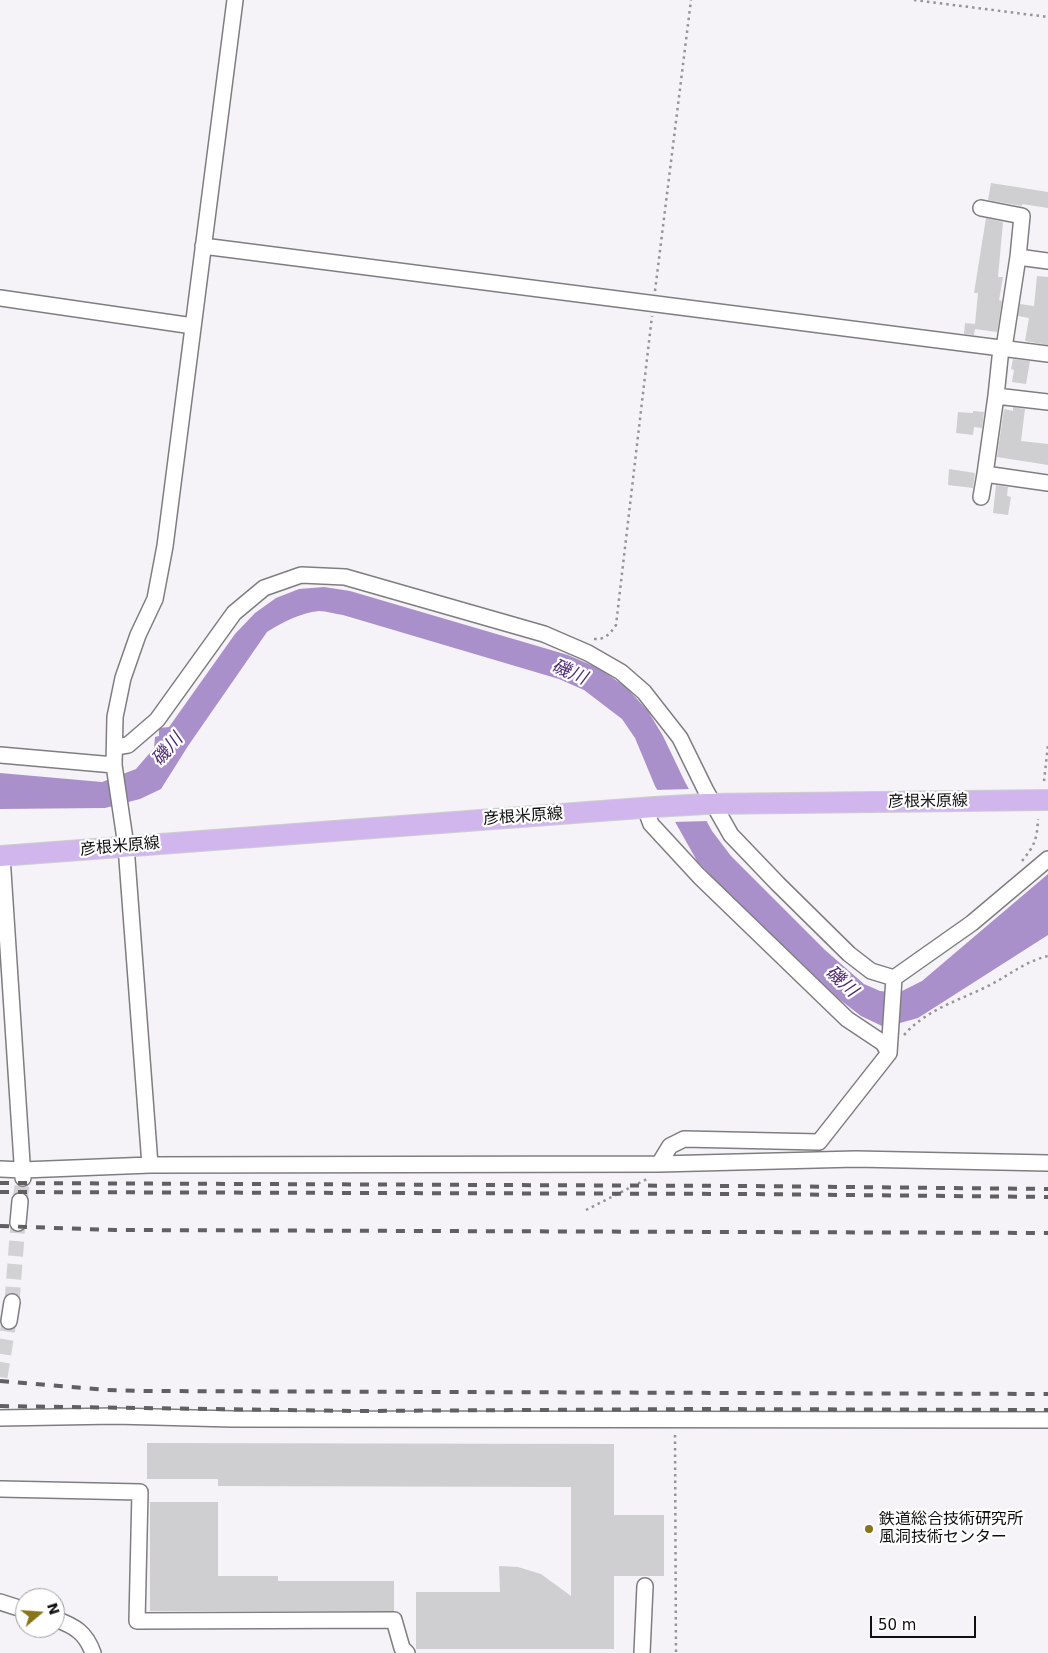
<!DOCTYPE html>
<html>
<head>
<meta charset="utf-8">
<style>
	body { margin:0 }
	#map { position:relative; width:1048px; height:1653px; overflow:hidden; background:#f5f3f7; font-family:"DejaVu Sans",sans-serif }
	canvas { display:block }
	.north { position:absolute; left:15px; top:1588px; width:50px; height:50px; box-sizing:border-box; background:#fff; border:1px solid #9f9f9f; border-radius:50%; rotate:72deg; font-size:14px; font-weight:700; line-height:20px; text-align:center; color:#0f0f10 }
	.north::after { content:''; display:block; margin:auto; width:18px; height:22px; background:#8a7417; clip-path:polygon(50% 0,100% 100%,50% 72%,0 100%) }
	.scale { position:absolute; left:870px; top:1616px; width:106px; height:22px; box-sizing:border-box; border:2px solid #0f0f10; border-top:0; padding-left:6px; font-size:15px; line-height:18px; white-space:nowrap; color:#0f0f10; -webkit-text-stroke:4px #fff; paint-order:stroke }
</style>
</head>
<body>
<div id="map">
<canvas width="1048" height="1653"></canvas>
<div class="north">N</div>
<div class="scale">50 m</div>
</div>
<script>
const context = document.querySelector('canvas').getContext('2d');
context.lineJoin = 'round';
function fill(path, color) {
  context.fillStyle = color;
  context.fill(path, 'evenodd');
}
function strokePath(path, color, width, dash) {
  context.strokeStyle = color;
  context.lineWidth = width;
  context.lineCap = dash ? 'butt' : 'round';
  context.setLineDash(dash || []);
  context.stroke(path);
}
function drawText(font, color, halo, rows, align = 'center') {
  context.font = font + ' "DejaVu Sans","Noto Sans JP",sans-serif';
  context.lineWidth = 4.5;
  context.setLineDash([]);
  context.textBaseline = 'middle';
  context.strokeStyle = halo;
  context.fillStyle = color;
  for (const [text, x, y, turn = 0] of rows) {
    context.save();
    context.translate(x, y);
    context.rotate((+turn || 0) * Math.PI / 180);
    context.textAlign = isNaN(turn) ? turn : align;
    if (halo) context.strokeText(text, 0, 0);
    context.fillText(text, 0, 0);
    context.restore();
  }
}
const water = new Path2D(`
	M324 587 350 591 568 655 598 668 626 687 648 711 663 736 685 782 712 831 731 856 825 950 864 984 880 991 898 993 922 981 1048 874V935L918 1018 900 1023 882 1026 861 1016 839 999 722 887 697 861 655 786 635 738 622 719 584 690 559 679 343 615C335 614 327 611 319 611 300 613 283 622 267 632L188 746 161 789 140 799 105 808 0 809V773L102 782 136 769 154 748 155 737 159 736V728L169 727 235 634 255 613 276 598 299 589Z`);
const pier = new Path2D(`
	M691 789 709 821 672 822 655 790Z`);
const building = new Path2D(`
	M991 183 1048 192V208L1022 204V206L988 200Z
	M986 218 1003 222 998 277H1003L999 300 1002 301 997 332 975 329 974 335 964 334 965 323 975 324 978 293H974Z
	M1037 276 1048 277V345L1025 341 1029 318 1018 316 1020 304 1034 306Z
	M1013 359 1030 361 1026 384 1012 382 1014 370 1011 369Z
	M1013 407 1025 409 1021 441 1048 444V465L997 457 1004 409 1013 411Z
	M973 411 984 412 982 428 974 427 973 435 956 433 958 412 973 413Z
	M949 469 975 473 973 488 948 485Z
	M996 485 1008 487 1007 496 1011 497 1008 515 993 513Z
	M147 1443 614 1444V1515H664V1576H614V1649H416V1592H500L499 1566 518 1567 541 1574 571 1596V1487L218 1486V1479H147Z
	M150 1502H218V1576H278V1581H394V1611H150Z`);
const minorTunnel = new Path2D(`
	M20 1201 23 1178
	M12 1302 18 1223
	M0 1377 9 1321`);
const path = new Path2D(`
	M914 0 1048 17
	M655 291 691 0
	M594 639C605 640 610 634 616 625L652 316
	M1044 781 1048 745
	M1022 861C1035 845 1037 839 1038 819
	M904 1035C926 1010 957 1001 986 987 1009 976 1023 962 1048 956
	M586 1210 647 1179
	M675 1435 676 1653`);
const minor = new Path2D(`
	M981 208 1022 216 1018 257
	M203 246 1048 354
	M0 298 193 326
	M1001 348 996 396 1048 402
	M1004 348 1018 257 1048 261
	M996 396 985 474 1048 483
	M981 497 985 474
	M115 747 128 745 157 720 234 613 264 588 301 575 345 577 544 634 588 653 621 672 644 692 680 738 706 791 731 835 778 884 849 954 871 971 894 978
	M0 755 114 765
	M645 808 651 824 699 876 847 1019 883 1043 889 1053
	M2 856 23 1178
	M659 1164 670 1146 684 1139 819 1142 889 1053 894 978 972 923 1048 859
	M150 1165 126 846 114 765 115 717 123 678 138 635 155 599 165 546 235 0
	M0 1169 23 1170 150 1165 659 1164 856 1159 1048 1163
	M18 1223 20 1201
	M9 1321 12 1302
	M0 1418 115 1416 233 1419 1048 1420
	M1 1489 140 1492 137 1621 394 1620 402 1648 407 1653
	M0 1602 25 1610
	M55 1619C75 1626 86 1633 93 1653
	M642 1653 645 1586`);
const major = new Path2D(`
	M0 856 654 807 706 804 1048 800`);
const rail = new Path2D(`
	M0 1183 748 1186 1048 1189
	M0 1192 750 1194 1048 1197
	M0 1226 115 1230 1048 1233
	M0 1381 107 1390 146 1391 1048 1394
	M0 1406 357 1411 700 1409 1048 1410`);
const markers = [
	[869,1529,5,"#8a7417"]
];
const streetNames = [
	["彦根米原線",928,802,-1],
	["彦根米原線",523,817,-4],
	["彦根米原線",120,847,-5]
];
const poiNames = [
	["鉄道総合技術研究所",879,1520],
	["風洞技術センター",879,1538]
];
const waterNames = [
	["磯川",569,673,23],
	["磯川",168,750,-49],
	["磯川",841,982,42]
];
fill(water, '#aa90cb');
fill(pier, '#f5f3f7');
fill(building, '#cfced1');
strokePath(minorTunnel, '#d2d1d4', 15, [15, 8]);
strokePath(minor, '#7f7d81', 18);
strokePath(major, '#cfcfcf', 22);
strokePath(path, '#949395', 2.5, [2.5, 4]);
strokePath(minor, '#fff', 15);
strokePath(major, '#d0b6ed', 20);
strokePath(rail, '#605f61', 4, [9, 9]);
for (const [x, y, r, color] of markers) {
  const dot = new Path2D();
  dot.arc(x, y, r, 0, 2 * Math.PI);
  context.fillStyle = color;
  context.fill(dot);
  strokePath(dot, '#fff', 2);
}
drawText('16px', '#0f0f10', '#fff', streetNames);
drawText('16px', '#0f0f10', '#fff', poiNames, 'left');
drawText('italic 18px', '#4f2b72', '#fff', waterNames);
</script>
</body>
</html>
